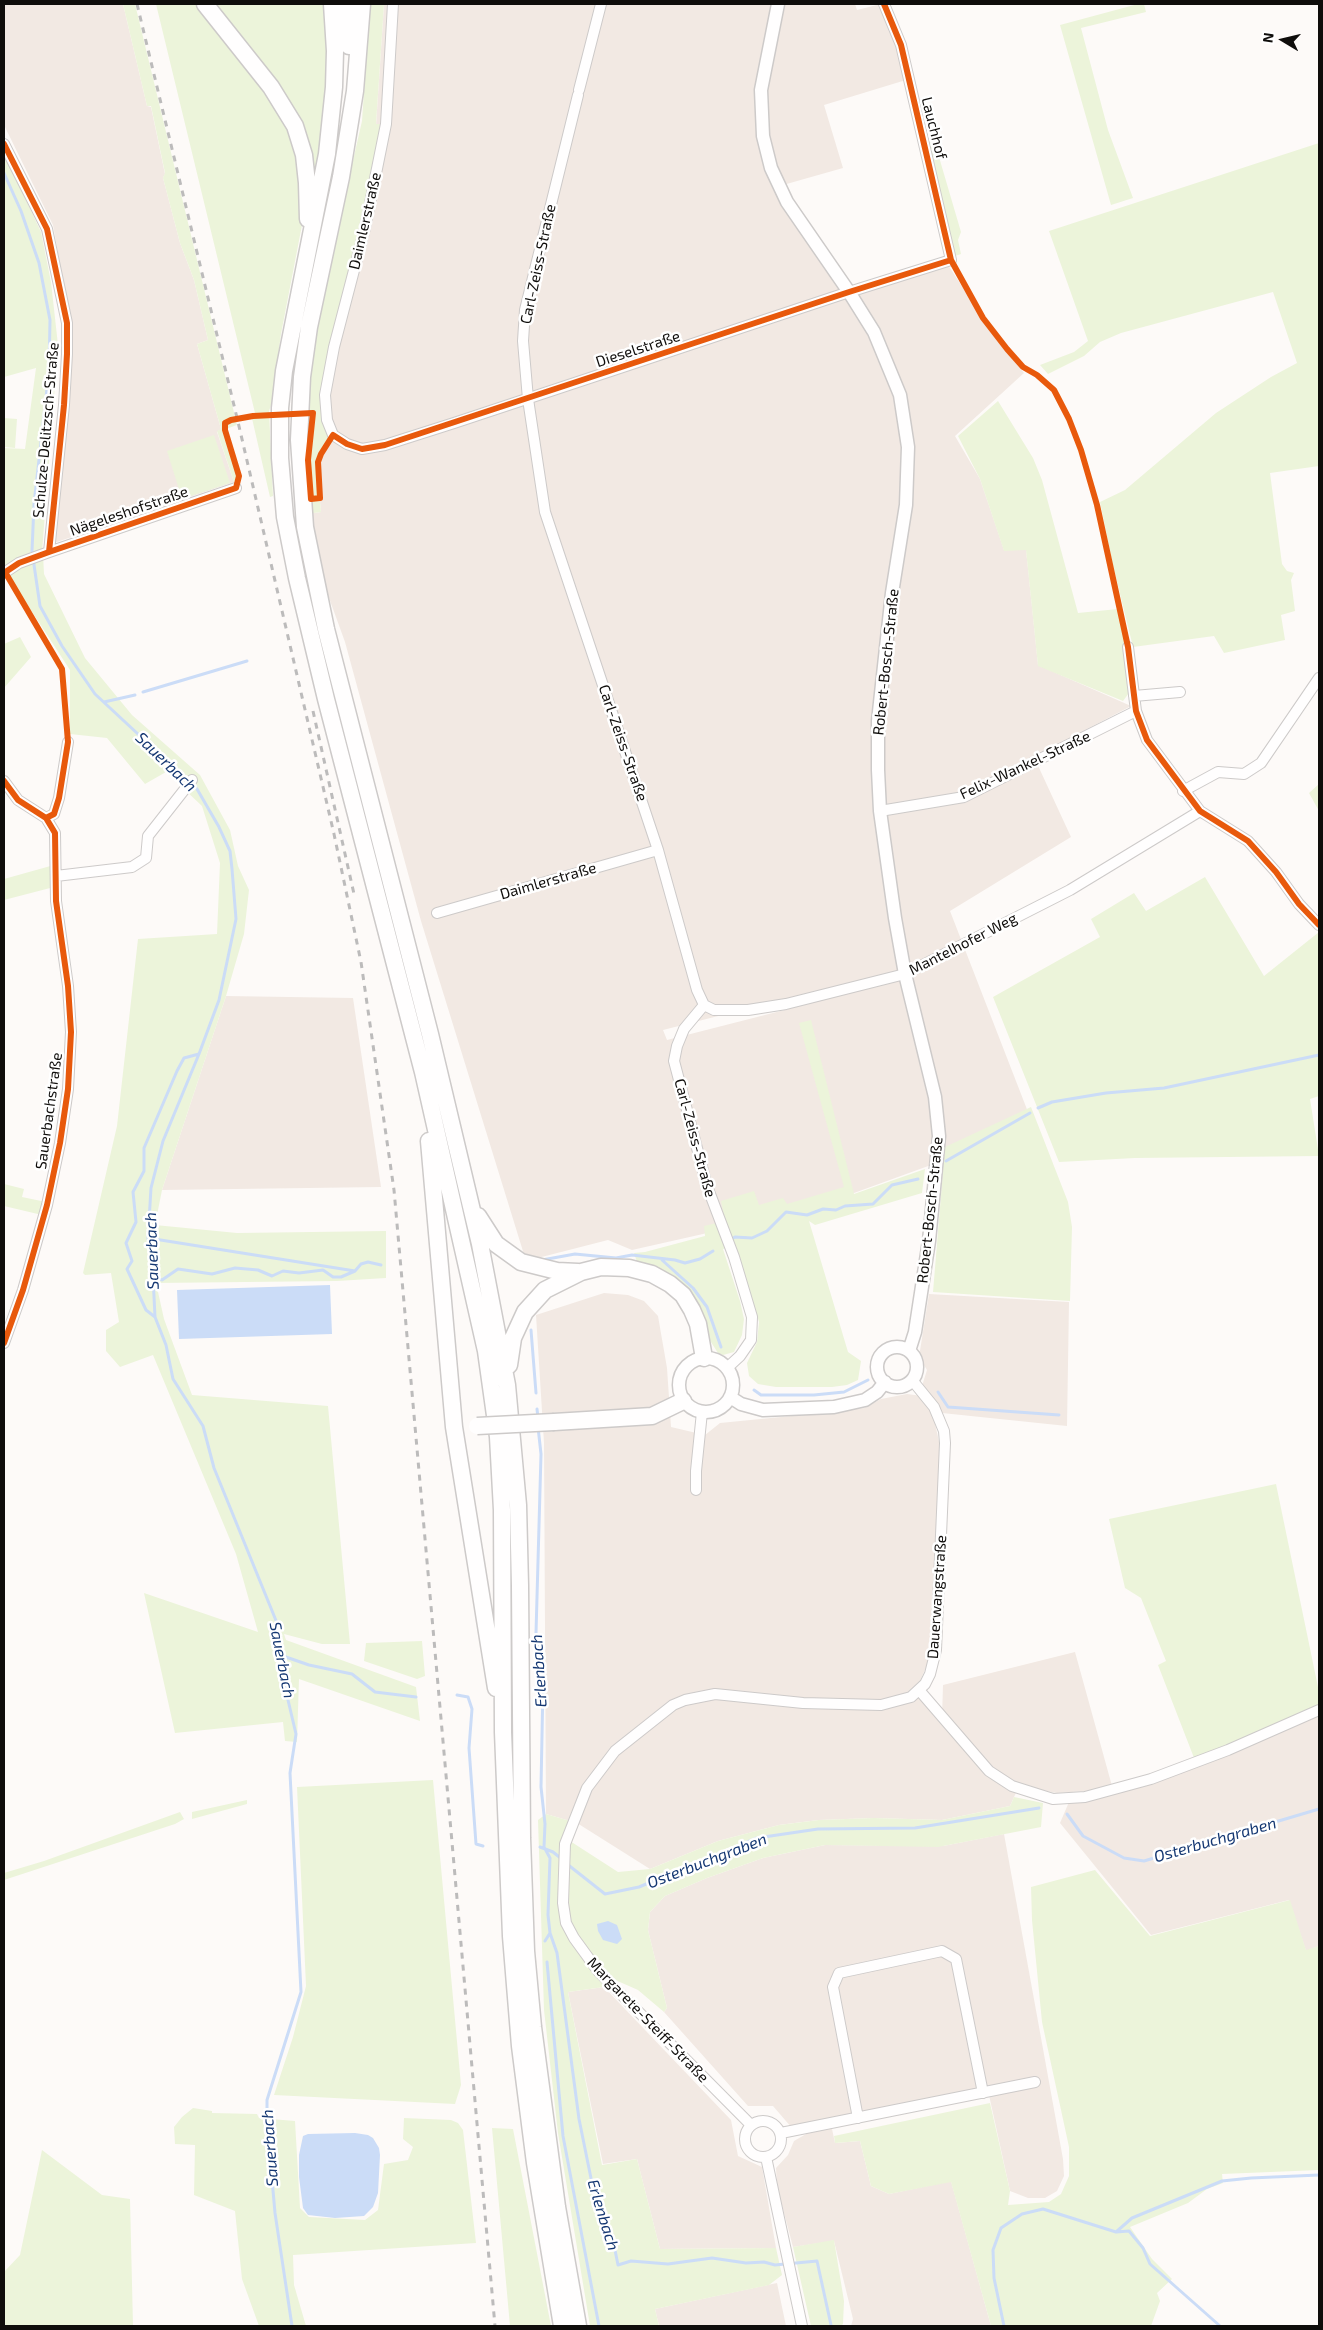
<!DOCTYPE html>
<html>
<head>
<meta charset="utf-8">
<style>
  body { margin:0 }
  #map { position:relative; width:1323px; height:2330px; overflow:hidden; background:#fdfaf8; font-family:"Exo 2",sans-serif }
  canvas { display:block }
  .frame { position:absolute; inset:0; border:5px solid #0f0d0b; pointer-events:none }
  .north { position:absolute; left:1258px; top:15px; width:50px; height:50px; -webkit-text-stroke:4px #fff; paint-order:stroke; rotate:279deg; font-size:14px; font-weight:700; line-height:20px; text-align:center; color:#0f0d0b }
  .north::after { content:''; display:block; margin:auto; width:18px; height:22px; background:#0f0d0b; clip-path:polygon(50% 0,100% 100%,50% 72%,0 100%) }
</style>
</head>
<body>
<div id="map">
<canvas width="1323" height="2330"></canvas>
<div class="frame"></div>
<div class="north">N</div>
</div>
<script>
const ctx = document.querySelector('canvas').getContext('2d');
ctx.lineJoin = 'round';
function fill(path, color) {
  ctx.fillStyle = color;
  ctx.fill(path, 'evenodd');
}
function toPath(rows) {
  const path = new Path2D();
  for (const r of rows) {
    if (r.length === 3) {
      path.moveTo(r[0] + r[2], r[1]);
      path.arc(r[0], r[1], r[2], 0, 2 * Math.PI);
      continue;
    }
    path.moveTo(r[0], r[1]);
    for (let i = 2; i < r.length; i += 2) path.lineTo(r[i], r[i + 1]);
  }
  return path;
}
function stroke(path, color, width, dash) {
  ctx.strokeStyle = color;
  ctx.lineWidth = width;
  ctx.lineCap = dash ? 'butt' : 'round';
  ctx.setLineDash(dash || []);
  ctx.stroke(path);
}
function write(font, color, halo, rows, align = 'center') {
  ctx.font = font + ' "Exo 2",sans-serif';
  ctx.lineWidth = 5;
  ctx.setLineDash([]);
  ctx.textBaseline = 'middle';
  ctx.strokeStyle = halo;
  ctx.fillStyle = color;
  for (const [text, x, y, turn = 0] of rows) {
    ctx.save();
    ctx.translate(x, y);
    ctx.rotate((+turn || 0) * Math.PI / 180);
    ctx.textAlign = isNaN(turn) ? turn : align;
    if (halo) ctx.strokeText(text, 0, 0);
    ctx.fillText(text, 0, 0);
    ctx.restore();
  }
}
const built = toPath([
  [4,4,123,4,147,106,151,107,165,174,163,178,180,243,194,280,208,340,197,344,221,429,217,432,234,482,54,543,73,337,53,225,4,125],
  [384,4,855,4,857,10,881,4,896,41,906,80,824,105,843,168,783,185,850,289,948,265,999,343,1024,373,955,436,980,479,1004,550,1026,549,1038,665,1131,706,1034,757,1071,837,950,911,1028,1112,947,1149,931,1165,854,1193,703,1234,632,1250,608,1240,526,1261,421,921,345,642,320,573,307,514,321,512,317,469,321,454,333,435,325,395,385,124,376,125],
  [805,994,808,1004,667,1040,663,1030],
  [226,996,353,998,381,1187,162,1190],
  [604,1293,628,1295,644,1301,658,1316,667,1368,671,1427,705,1435,720,1423,842,1411,864,1408,881,1399,907,1394,922,1396,932,1410,940,1446,930,1658,917,1688,942,1718,943,1685,1075,1652,1112,1786,1086,1791,1057,1793,1019,1786,1010,1806,942,1820,874,1818,819,1820,779,1825,718,1841,650,1869,577,1823,546,1814,544,1443,536,1315],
  [929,1294,1069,1302,1067,1426,942,1413,936,1401,922,1386,927,1370,919,1357],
  [1319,1714,1319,1946,1306,1951,1289,1900,1151,1935,1060,1823,1069,1802,1086,1800],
  [1004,1834,1063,2159,1064,2176,1057,2191,1045,2198,1028,2198,1010,2191,989,2095,792,2128,773,2106,748,2106,664,2012,667,2008,648,1930,650,1912,665,1896,707,1878,763,1858,825,1845,943,1846],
  [604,1987,731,2120,738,2156,762,2167,776,2248,660,2249,637,2159,603,2164,568,1992],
  [832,2129,835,2143,860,2141,871,2186,889,2194,951,2181,991,2326,851,2326,853,2319,834,2241,793,2247,777,2186,776,2168,788,2155,794,2141,813,2130],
  [777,2283,786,2326,659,2326,655,2309]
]);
const green = toPath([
  [123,4,135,4,237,425,223,430,237,477,234,482,217,431,221,429,197,344,208,340,194,280,180,243,163,178,165,173,151,106,147,106],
  [156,4,196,4,262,87,209,4,355,4,330,89,317,168,298,161,303,194,302,225,281,334,272,402,269,411,273,496,270,497,251,414,255,413],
  [370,4,384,4,376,124,386,124,325,395,333,435,321,454,317,469,321,512,307,514,303,462,313,336,362,121],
  [1138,4,1144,4,1146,12,1081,28,1108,130,1133,198,1111,205,1060,25],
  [934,140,961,232,958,240,961,254,955,256,927,141],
  [1319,143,1319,466,1270,473,1282,564,1287,571,1294,573,1291,580,1295,611,1281,615,1285,640,1224,653,1214,636,1133,647,1112,561,1100,502,1125,490,1216,413,1271,377,1297,363,1273,292,1121,333,1100,342,1084,356,1048,374,1040,365,1074,352,1088,341,1049,231],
  [4,153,41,232,51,282,58,345,42,552,4,570,4,448,25,449,36,368,4,377],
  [998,401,1033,458,1042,480,1078,613,1118,609,1125,643,1129,693,1123,701,1038,666,1026,550,1004,551,980,479,958,436],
  [4,418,17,419,15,448,4,447],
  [214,435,230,483,182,499,167,451],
  [43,554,44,574,85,658,132,715,200,775,230,830,238,866,249,890,244,934,226,996,162,1190,155,1225,237,1233,386,1231,386,1278,337,1281,156,1283,164,1319,192,1395,328,1406,350,1644,322,1644,284,1634,286,1640,416,1687,420,1721,299,1679,297,1742,285,1741,283,1722,175,1733,144,1593,258,1632,236,1554,153,1355,120,1367,106,1351,106,1330,119,1322,111,1273,85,1275,83,1273,117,1126,138,939,217,934,220,863,202,806,166,772,145,784,107,738,70,734,70,670,8,575],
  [20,637,31,657,4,688,4,644],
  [1319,784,1319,811,1309,793],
  [54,865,54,887,4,900,4,879],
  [1205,877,1264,976,1319,932,1319,1096,1310,1099,1319,1156,1135,1158,1059,1162,993,997,1100,937,1091,919,1134,893,1146,911],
  [811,1020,854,1194,925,1169,922,1193,815,1225,809,1221,848,1352,861,1361,858,1380,847,1385,832,1387,776,1387,758,1384,749,1376,747,1363,757,1342,759,1322,736,1246,723,1249,740,1301,744,1319,742,1335,734,1352,723,1355,718,1353,709,1339,700,1310,637,1262,634,1253,645,1252,705,1236,704,1226,725,1221,721,1201,754,1191,759,1205,783,1198,787,1204,844,1187,799,1023],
  [1031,1107,1068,1202,1072,1227,1070,1301,933,1292,945,1147],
  [4,1184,24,1189,22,1197,46,1202,42,1215,4,1206],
  [1276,1484,1319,1692,1319,1710,1196,1763,1158,1665,1166,1661,1141,1598,1125,1588,1109,1519],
  [422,1641,425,1676,417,1679,364,1661,366,1643],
  [433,1780,461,2085,455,2104,274,2095,293,2037,306,1986,297,1787],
  [1014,1797,1043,1803,1041,1827,938,1847,825,1845,763,1858,707,1878,665,1896,650,1912,648,1930,667,2008,664,2012,638,1990,613,1979,604,1987,568,1992,602,2165,637,2159,660,2249,776,2248,782,2275,769,2285,655,2309,659,2326,590,2326,558,2133,544,2010,538,1820,546,1814,577,1823,570,1841,618,1872,650,1869,718,1841,779,1825,819,1820,874,1818,942,1820,1010,1806],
  [247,1800,247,1804,192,1819,192,1812],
  [180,1812,184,1819,175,1824,4,1880,4,1873,44,1861],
  [1095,1870,1150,1936,1290,1900,1306,1950,1319,1946,1319,2170,1222,2174,1223,2183,1207,2189,1188,2203,1130,2227,1152,2259,1172,2279,1157,2293,1160,2301,1151,2326,991,2326,951,2182,889,2194,871,2186,860,2141,835,2143,834,2136,990,2103,1010,2191,1008,2205,1049,2202,1061,2194,1069,2176,1069,2147,1042,2022,1032,1920,1031,1887],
  [193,2108,212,2111,212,2113,257,2114,259,2118,295,2121,300,2208,309,2217,365,2220,378,2210,384,2164,408,2160,413,2147,403,2139,404,2118,451,2120,458,2123,463,2130,476,2243,293,2255,294,2285,306,2326,259,2326,242,2279,235,2211,194,2195,195,2145,175,2144,174,2127,182,2117],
  [492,2128,513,2129,551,2326,510,2326],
  [42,2150,102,2195,130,2199,133,2326,4,2326,4,2272,20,2255],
  [834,2240,844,2301,843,2324,841,2326,811,2326,793,2247]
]);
const water = toPath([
  [330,1285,332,1334,179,1339,177,1290],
  [608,1921,617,1925,622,1939,617,1944,603,1940,598,1931,597,1924],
  [355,2133,368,2135,373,2138,379,2148,380,2155,378,2193,373,2207,364,2216,335,2218,308,2215,303,2208,299,2177,299,2155,303,2136,308,2134]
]);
const stream = toPath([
  [4,173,21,211,39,263,50,320,49,371,34,504,32,551,40,606,62,646,95,694,197,789,219,827,230,851,232,869,236,919,219,1000,199,1054,163,1141,151,1188,148,1238,153,1276,155,1317,166,1345,173,1379,203,1426,214,1468,277,1623,288,1700,296,1734,290,1773,301,1992,267,2100,267,2123,275,2213,292,2326],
  [143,692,247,661],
  [104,702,135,695],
  [1038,1108,1052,1102,1106,1093,1164,1088,1319,1055],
  [946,1161,1030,1113],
  [148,1238,355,1271],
  [730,1240,735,1237,752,1238,767,1231,786,1212,807,1215,823,1209,836,1210,845,1206,873,1204,892,1185,918,1179],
  [542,1260,575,1254,616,1258,632,1255,675,1260,685,1263,700,1259,713,1251],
  [662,1260,693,1288,707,1307,721,1347],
  [153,1276,162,1280,178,1269,212,1274,235,1268,258,1270,272,1276,283,1271,299,1273,323,1270,333,1277,341,1277,355,1271,361,1264,368,1262,381,1265],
  [155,1317,146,1310,127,1269,132,1261,126,1243,136,1222,133,1192,144,1171,144,1148,177,1071,184,1058,199,1054],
  [531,1330,536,1393],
  [754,1390,761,1395,814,1395,844,1392,868,1380],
  [938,1392,948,1407,1059,1415],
  [537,1409,538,1418],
  [538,1427,541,1454,536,1633,543,1684,541,1787,545,1824,544,1847,550,1858,548,1915,550,1933,557,1953,579,2119,596,2203,614,2245,618,2265,631,2261,668,2264,712,2258,746,2263,764,2262,775,2265,817,2261,831,2325],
  [283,1656,309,1665,352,1674,375,1692,416,1697],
  [457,1695,468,1697,472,1709,469,1748,476,1844,483,1846],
  [1067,1814,1083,1836,1124,1858,1144,1861,1319,1809],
  [540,1847,553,1852,563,1860],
  [567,1864,605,1894,639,1887,757,1838,818,1829,915,1828,1039,1808],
  [545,1941,550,1933],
  [547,1962,563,2136,599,2326],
  [1116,2232,1129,2231,1143,2248,1150,2264,1220,2326],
  [1004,2326,994,2278,993,2250,1001,2228,1022,2214,1043,2209,1116,2232,1132,2218,1222,2181,1251,2178,1319,2175]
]);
const minor = toPath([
  [393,4,386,124,365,228,334,347,325,395,327,420,333,435,347,444,362,449,385,445,454,423,849,292,951,260,901,45,884,4],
  [579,90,601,4],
  [578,95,525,310,523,341,528,399,545,512,658,850,697,990,704,1005],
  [4,144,47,229,67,323,67,354,64,405,49,552],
  [4,573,19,563,49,552,236,488],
  [1128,647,1136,711,1147,740,1200,811,1248,841,1276,872,1299,904,1319,925],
  [1134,696,1180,692],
  [4,781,18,800,46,818,55,833,56,901,68,986,71,1032,68,1089,60,1143,47,1205,23,1290,4,1343],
  [1183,791,1218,772,1244,774,1261,763,1319,678],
  [880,811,964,797,1136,711],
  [46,818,54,814,59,798,68,742],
  [56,876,132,867,146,858,148,836,192,780],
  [437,913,658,850],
  [704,1005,714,1010,748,1010,786,1004,905,974,1070,890,1200,811],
  [704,1005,684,1029,677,1046,674,1061,707,1186,734,1257,752,1317,751,1340,740,1356,727,1368],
  [696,1490,696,1471,702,1412],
  [919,1690,989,1771,1012,1786,1053,1799,1085,1797,1151,1779,1228,1750,1319,1710],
  [858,2118,833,1987,839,1973,942,1951,956,1959,983,2093],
  [763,2139,18],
  [751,2125,598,1971,574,1938,566,1923,563,1903,565,1844,587,1788,615,1751,673,1705,685,1700,715,1694,803,1703,881,1705,911,1697,925,1684,930,1674,936,1650,945,1443,944,1431,934,1407,912,1380],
  [781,2133,1035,2082],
  [766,2157,802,2326]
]);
const tertiary = toPath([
  [778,4,761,90,763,136,771,168,787,202,849,292,874,332,900,395,908,447,906,505,892,593,878,721,878,770,880,811,895,918,905,974,935,1097,939,1136,929,1241,915,1332,909,1351],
  [897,1367,20],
  [706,1385,27],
  [730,1397,741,1404,763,1410,834,1407,865,1400,877,1392,885,1382]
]);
const trunk = toPath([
  [205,4,271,87,295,126,304,155,307,183,308,219],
  [332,4,335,51,334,87,327,154,284,371,280,408,280,458,285,517,297,578,326,699,423,1072,486,1351,498,1437,502,1510,503,1732,511,1936,520,2046,535,2163,562,2326],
  [346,4,349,46],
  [362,4,355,91,341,177,309,327,302,377,299,440,305,527,326,629,430,1034,480,1244,507,1385,518,1505,520,1586,522,1838,526,1951,533,2027,557,2207,578,2326],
  [429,1141,454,1427,496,1688],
  [478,1216,496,1244,521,1262,557,1271,578,1272],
  [509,1365,513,1338,525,1312,545,1290,581,1272,601,1267,629,1268,652,1274,670,1284,683,1295,692,1310,698,1324,704,1358],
  [554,1422,652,1416,683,1401]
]);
const rail = toPath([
  [137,4,238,422,334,834,361,962,394,1190,495,2326],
  [313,711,354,894]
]);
const trunkBridge = toPath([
  [477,1426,554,1422]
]);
const cycleway = toPath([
  [884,4,901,45,951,260,983,318,1007,349,1023,367,1037,375,1054,390,1069,419,1081,450,1097,505,1128,647,1136,711,1147,740,1200,811,1248,841,1276,872,1299,904,1319,925],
  [4,144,47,229,67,323,67,354,64,405,49,552],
  [5,572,62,669,68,742,59,798,54,814,46,818],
  [4,573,19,563,49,552,236,488,239,476,225,430,225,423,231,420,253,416,313,413,308,460,311,499,320,498,318,462,321,454,333,435,347,444,362,449,385,445,849,292,951,260],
  [4,781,18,800,46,818,55,833,56,901,68,986,71,1032,68,1089,60,1143,47,1205,23,1290,4,1343]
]);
const streetNames = [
  ["Lauchhof",934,128,76],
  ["Daimlerstraße",365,221,-77],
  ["Carl-Zeiss-Straße",538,264,-78],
  ["Dieselstraße",638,349,-18],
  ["Schulze-Delitzsch-Straße",46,430,-85],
  ["Nägeleshofstraße",129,511,-19],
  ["Robert-Bosch-Straße",886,662,-84],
  ["Carl-Zeiss-Straße",623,743,71],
  ["Felix-Wankel-Straße",1025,765,-25],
  ["Daimlerstraße",548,881,-16],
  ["Mantelhofer Weg",963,944,-27],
  ["Sauerbachstraße",49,1111,-82],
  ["Carl-Zeiss-Straße",695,1138,75],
  ["Robert-Bosch-Straße",930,1210,-84],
  ["Dauerwangstraße",937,1597,-86],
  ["Margarete-Steiff-Straße",648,2020,46]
];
const waterNames = [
  ["Sauerbach",166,762,44],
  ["Sauerbach",152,1251,-92],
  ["Sauerbach",282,1660,79],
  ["Erlenbach",539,1671,-94],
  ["Osterbuchgraben",1215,1840,-16],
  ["Osterbuchgraben",707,1861,-21],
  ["Sauerbach",270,2148,-94],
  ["Erlenbach",603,2215,73]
];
fill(built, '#f2e9e3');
fill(green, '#ecf4da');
fill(water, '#cbdcf7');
stroke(stream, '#cbdcf7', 3);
stroke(minor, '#cdcac9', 12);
stroke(tertiary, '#cdcac9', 15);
stroke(trunk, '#cdcac9', 19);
stroke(minor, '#fffefe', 10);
stroke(tertiary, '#fffefe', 12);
stroke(trunk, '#fffefe', 16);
stroke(rail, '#bcbbbb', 3, [6, 6]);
stroke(trunkBridge, '#cdcac9', 19, []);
stroke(trunkBridge, '#fffefe', 16);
stroke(cycleway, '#e8590c', 6);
write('15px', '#0f0d0b', '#fff', streetNames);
write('italic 16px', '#143772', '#fff', waterNames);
</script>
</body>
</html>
